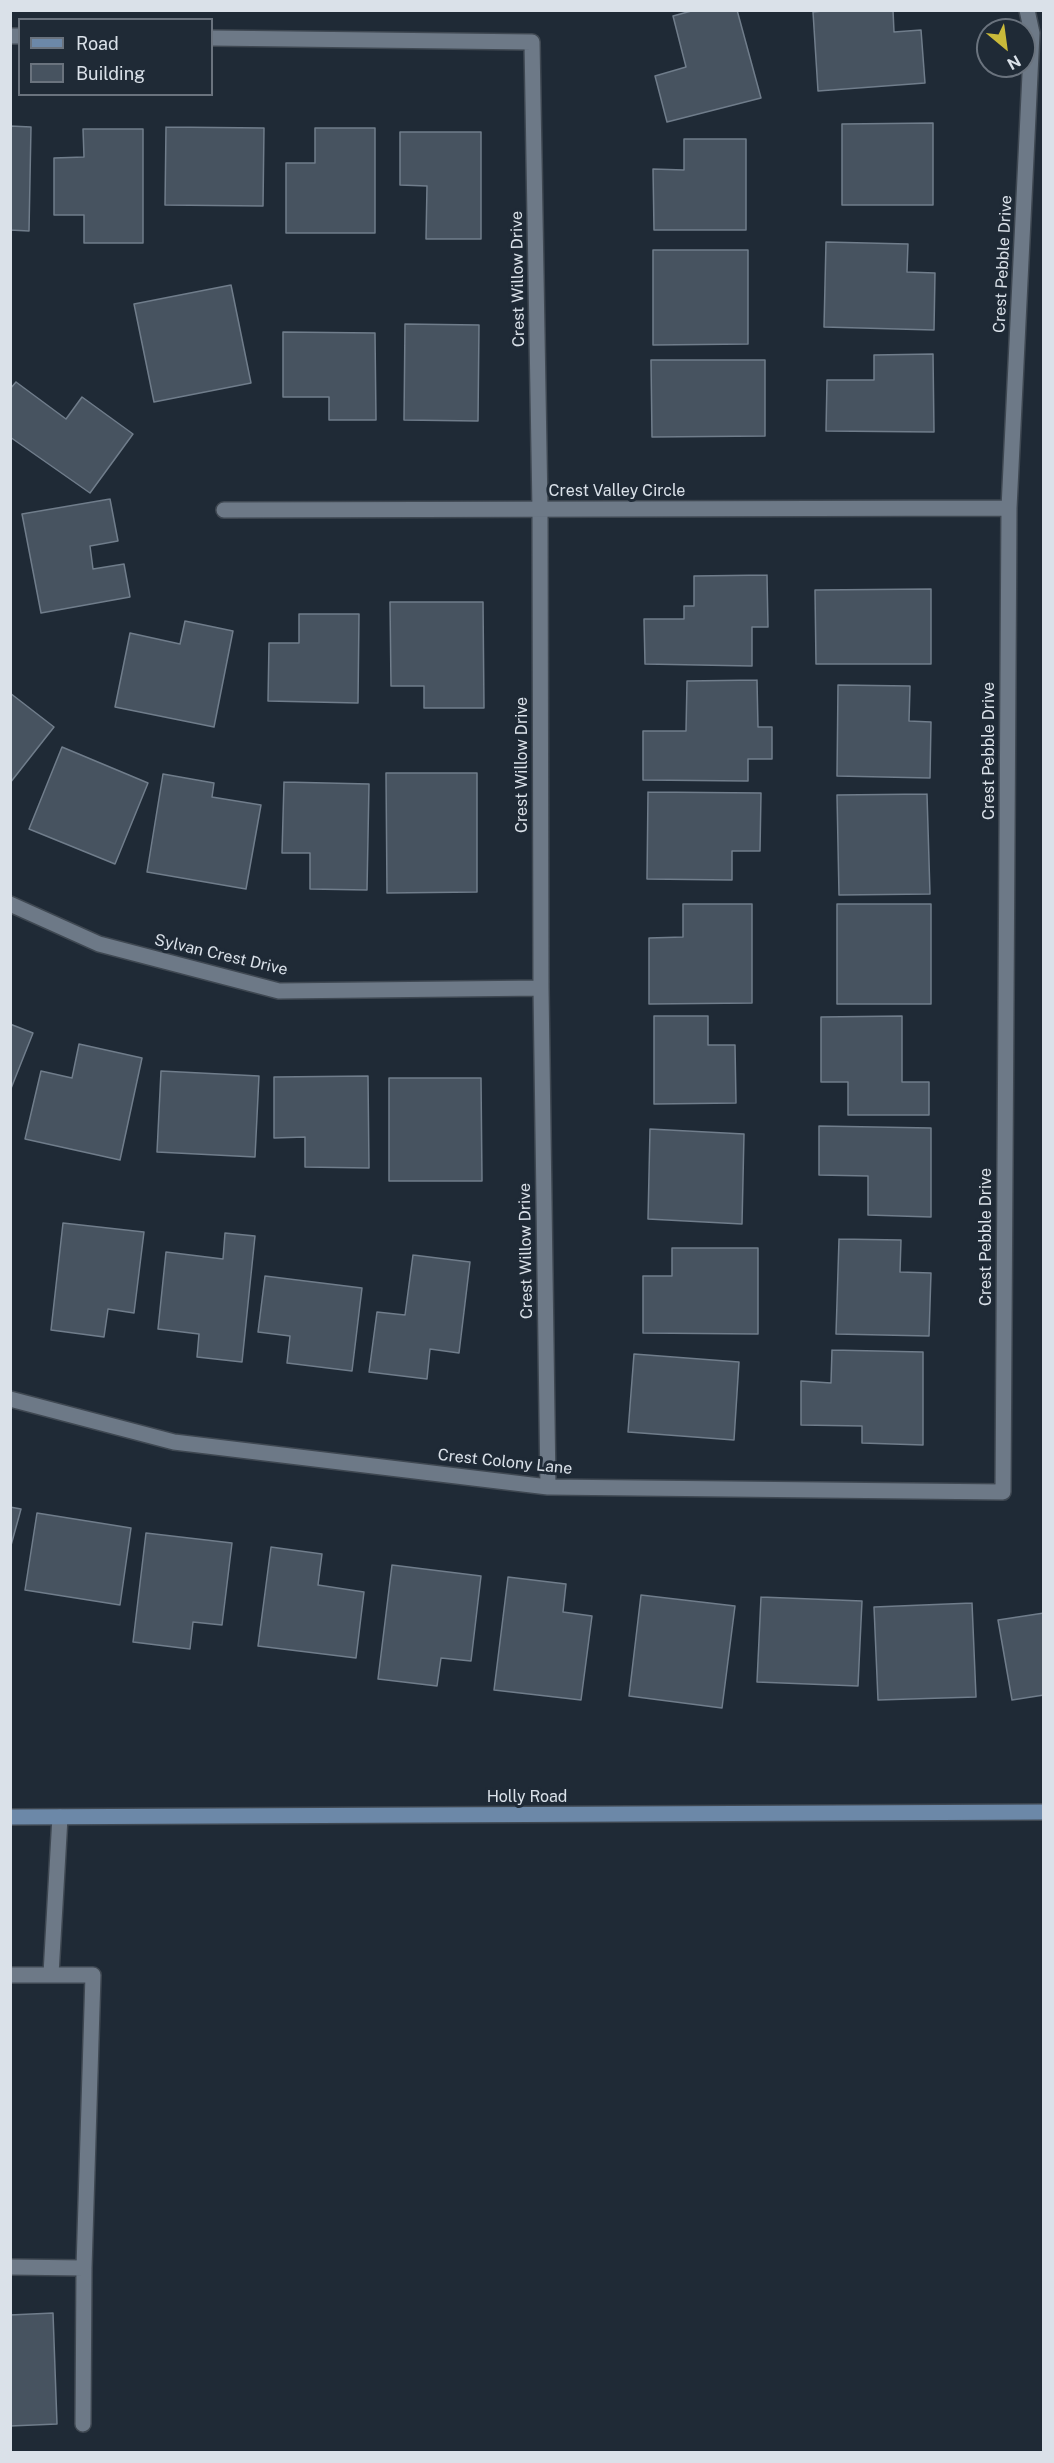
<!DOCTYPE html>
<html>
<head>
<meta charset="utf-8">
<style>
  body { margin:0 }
  #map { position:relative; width:1054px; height:2463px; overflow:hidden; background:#1f2a36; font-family:"Public Sans",sans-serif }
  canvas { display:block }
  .frame { position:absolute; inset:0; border:12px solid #dae1e9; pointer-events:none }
  .legend { position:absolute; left:18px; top:18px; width:195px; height:78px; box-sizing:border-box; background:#1f2a36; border:2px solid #6a737e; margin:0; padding:8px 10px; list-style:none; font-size:18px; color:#dae1e9 }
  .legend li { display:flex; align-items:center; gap:12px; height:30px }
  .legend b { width:30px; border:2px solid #6a737e }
  .north { position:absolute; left:976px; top:18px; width:60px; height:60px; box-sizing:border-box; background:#1f2a36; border:2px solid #6a737e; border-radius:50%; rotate:151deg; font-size:16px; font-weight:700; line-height:24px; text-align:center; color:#dae1e9 }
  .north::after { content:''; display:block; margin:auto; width:21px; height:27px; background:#caba3a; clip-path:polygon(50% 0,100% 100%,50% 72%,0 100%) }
</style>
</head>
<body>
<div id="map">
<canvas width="1054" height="2463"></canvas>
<div class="frame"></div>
<ul class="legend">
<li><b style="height:8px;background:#6c88a8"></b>Road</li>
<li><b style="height:16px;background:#475360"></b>Building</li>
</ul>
<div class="north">N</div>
</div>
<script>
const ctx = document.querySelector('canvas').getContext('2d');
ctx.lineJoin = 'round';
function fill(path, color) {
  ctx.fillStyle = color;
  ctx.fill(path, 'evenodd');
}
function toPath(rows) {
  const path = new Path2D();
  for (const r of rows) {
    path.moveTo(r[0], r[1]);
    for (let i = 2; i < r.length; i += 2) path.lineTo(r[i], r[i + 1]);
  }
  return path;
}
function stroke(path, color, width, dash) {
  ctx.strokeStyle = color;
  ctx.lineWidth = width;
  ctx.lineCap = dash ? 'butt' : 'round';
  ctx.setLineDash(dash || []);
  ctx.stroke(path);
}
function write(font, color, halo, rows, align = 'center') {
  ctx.font = font + ' "Public Sans",sans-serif';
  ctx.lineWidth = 6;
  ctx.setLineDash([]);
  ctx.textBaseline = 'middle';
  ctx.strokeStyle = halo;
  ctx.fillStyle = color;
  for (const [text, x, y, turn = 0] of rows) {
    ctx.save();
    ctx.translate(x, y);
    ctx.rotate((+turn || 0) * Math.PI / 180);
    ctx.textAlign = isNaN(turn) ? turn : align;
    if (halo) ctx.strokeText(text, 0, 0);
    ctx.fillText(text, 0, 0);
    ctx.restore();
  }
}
const building = toPath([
  [695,10,737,10,761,98,667,122,655,76,686,67,673,16,695,10],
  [833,10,893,10,894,32,921,30,925,83,818,91,813,12,833,10],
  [933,123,933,205,842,205,842,124,933,123],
  [10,126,31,127,29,231,10,230,10,126],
  [166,127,264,128,263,206,165,205,166,127],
  [315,128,375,128,375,233,286,233,286,163,315,163,315,128],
  [83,129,143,129,143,243,84,243,84,215,54,215,54,158,84,157,83,129],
  [400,132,481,132,481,239,426,239,427,186,400,185,400,132],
  [684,139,746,139,746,230,654,230,653,169,684,170,684,139],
  [826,242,908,244,907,272,935,273,934,330,824,327,826,242],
  [653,250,748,250,748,344,653,345,653,250],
  [231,285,251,383,154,402,134,304,231,285],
  [405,324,479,325,478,421,404,420,405,324],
  [283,332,375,333,376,420,329,420,329,397,283,397,283,332],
  [933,354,934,432,826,431,827,380,874,380,874,355,933,354],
  [651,360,765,360,765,436,652,437,651,360],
  [16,382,66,419,82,397,133,434,90,493,10,437,10,389,16,382],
  [110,499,118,541,90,546,93,569,124,564,130,597,41,613,22,514,110,499],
  [767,575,768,627,752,627,752,666,645,664,644,619,684,619,684,606,694,606,694,576,767,575],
  [931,589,931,664,816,664,815,590,931,589],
  [390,602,483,602,484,708,424,708,424,686,391,686,390,602],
  [299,614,359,614,358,703,268,701,269,643,299,643,299,614],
  [185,621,233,631,214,727,115,707,130,633,180,644,185,621],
  [757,680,758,727,772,727,772,759,748,759,748,781,643,780,643,731,686,731,687,681,757,680],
  [838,685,910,686,909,721,931,722,930,778,837,776,838,685],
  [10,693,54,727,10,783,10,693],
  [62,747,148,783,115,864,29,829,62,747],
  [386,773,477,773,477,892,387,893,386,773],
  [163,774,214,783,212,797,261,805,246,889,147,872,163,774],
  [284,782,369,784,367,890,310,889,310,853,282,853,284,782],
  [648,792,761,793,760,851,732,851,732,880,647,879,648,792],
  [927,794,930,894,839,895,837,795,927,794],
  [683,904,752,904,752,1003,649,1004,649,938,683,937,683,904],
  [837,904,931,904,931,1004,837,1004,837,904],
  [654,1016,708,1016,708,1045,735,1045,736,1103,654,1104,654,1016],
  [902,1016,902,1082,929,1082,929,1115,848,1115,848,1082,821,1082,821,1017,902,1016],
  [10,1024,33,1033,10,1091,10,1024],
  [79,1044,142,1058,120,1160,25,1139,41,1071,72,1078,79,1044],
  [161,1071,259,1076,255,1157,157,1152,161,1071],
  [368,1076,369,1168,305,1167,305,1137,274,1138,274,1077,368,1076],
  [389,1078,481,1078,482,1181,389,1181,389,1078],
  [819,1126,931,1128,931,1217,868,1215,868,1176,819,1175,819,1126],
  [650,1129,744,1134,742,1224,648,1219,650,1129],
  [63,1223,144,1232,134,1313,108,1309,104,1337,51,1330,63,1223],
  [225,1233,255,1236,242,1362,197,1357,199,1334,158,1329,166,1252,223,1259,225,1233],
  [839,1239,901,1240,900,1272,931,1273,929,1336,836,1334,839,1239],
  [672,1248,758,1248,758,1334,643,1333,643,1276,672,1276,672,1248],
  [413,1255,470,1262,459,1353,430,1349,427,1379,369,1372,377,1312,405,1315,413,1255],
  [265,1276,362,1288,352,1371,287,1363,290,1336,258,1332,265,1276],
  [832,1350,923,1352,923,1445,862,1443,862,1426,801,1425,801,1381,831,1383,832,1350],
  [634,1354,739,1362,734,1440,628,1432,634,1354],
  [10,1507,21,1509,10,1549,10,1507],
  [37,1513,131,1528,120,1605,25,1590,37,1513],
  [146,1533,232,1543,222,1625,193,1622,190,1649,133,1642,146,1533],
  [271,1547,322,1554,318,1585,364,1592,356,1658,258,1646,271,1547],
  [392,1565,481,1576,471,1661,441,1658,437,1686,378,1679,392,1565],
  [508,1577,566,1584,563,1612,592,1616,581,1700,494,1690,508,1577],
  [641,1595,735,1606,722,1708,629,1696,641,1595],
  [761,1597,862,1601,858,1686,757,1682,761,1597],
  [972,1603,976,1697,878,1700,874,1607,972,1603],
  [1044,1613,1044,1695,1012,1700,998,1620,1044,1613],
  [53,2313,57,2424,10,2426,10,2315,53,2313]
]);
const lane = toPath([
  [51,1974,60,1817],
  [10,1975,93,1975,84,2268,10,2267],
  [83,2424,84,2268]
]);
const street = toPath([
  [10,36,20,36],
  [212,38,532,42,540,509,541,988,548,1487],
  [224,510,1009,508],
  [10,904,99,944,279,991,541,988],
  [10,1399,174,1442,548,1487,1003,1492,1009,508,1032,33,1027,10]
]);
const secondary = toPath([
  [10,1817,1044,1812]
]);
const streetNames = [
  ["Crest Pebble Drive",1003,264,-87],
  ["Crest Willow Drive",518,279,-91],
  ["Crest Valley Circle",617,491],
  ["Crest Pebble Drive",989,751,-90],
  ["Crest Willow Drive",522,765,-90],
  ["Sylvan Crest Drive",221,955,13],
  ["Crest Pebble Drive",986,1237,-90],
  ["Crest Willow Drive",526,1251,-91],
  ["Crest Colony Lane",505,1462,6],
  ["Holly Road",527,1797]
];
fill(building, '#475360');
stroke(building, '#707d8b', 1.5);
stroke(lane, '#3f4852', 18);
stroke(street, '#3f4852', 18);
stroke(secondary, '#3f4852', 18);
stroke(lane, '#6d7987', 15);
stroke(street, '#6d7987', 15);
stroke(secondary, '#6c88a8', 15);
write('16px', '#dae1e9', '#1f2a36', streetNames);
</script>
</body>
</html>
